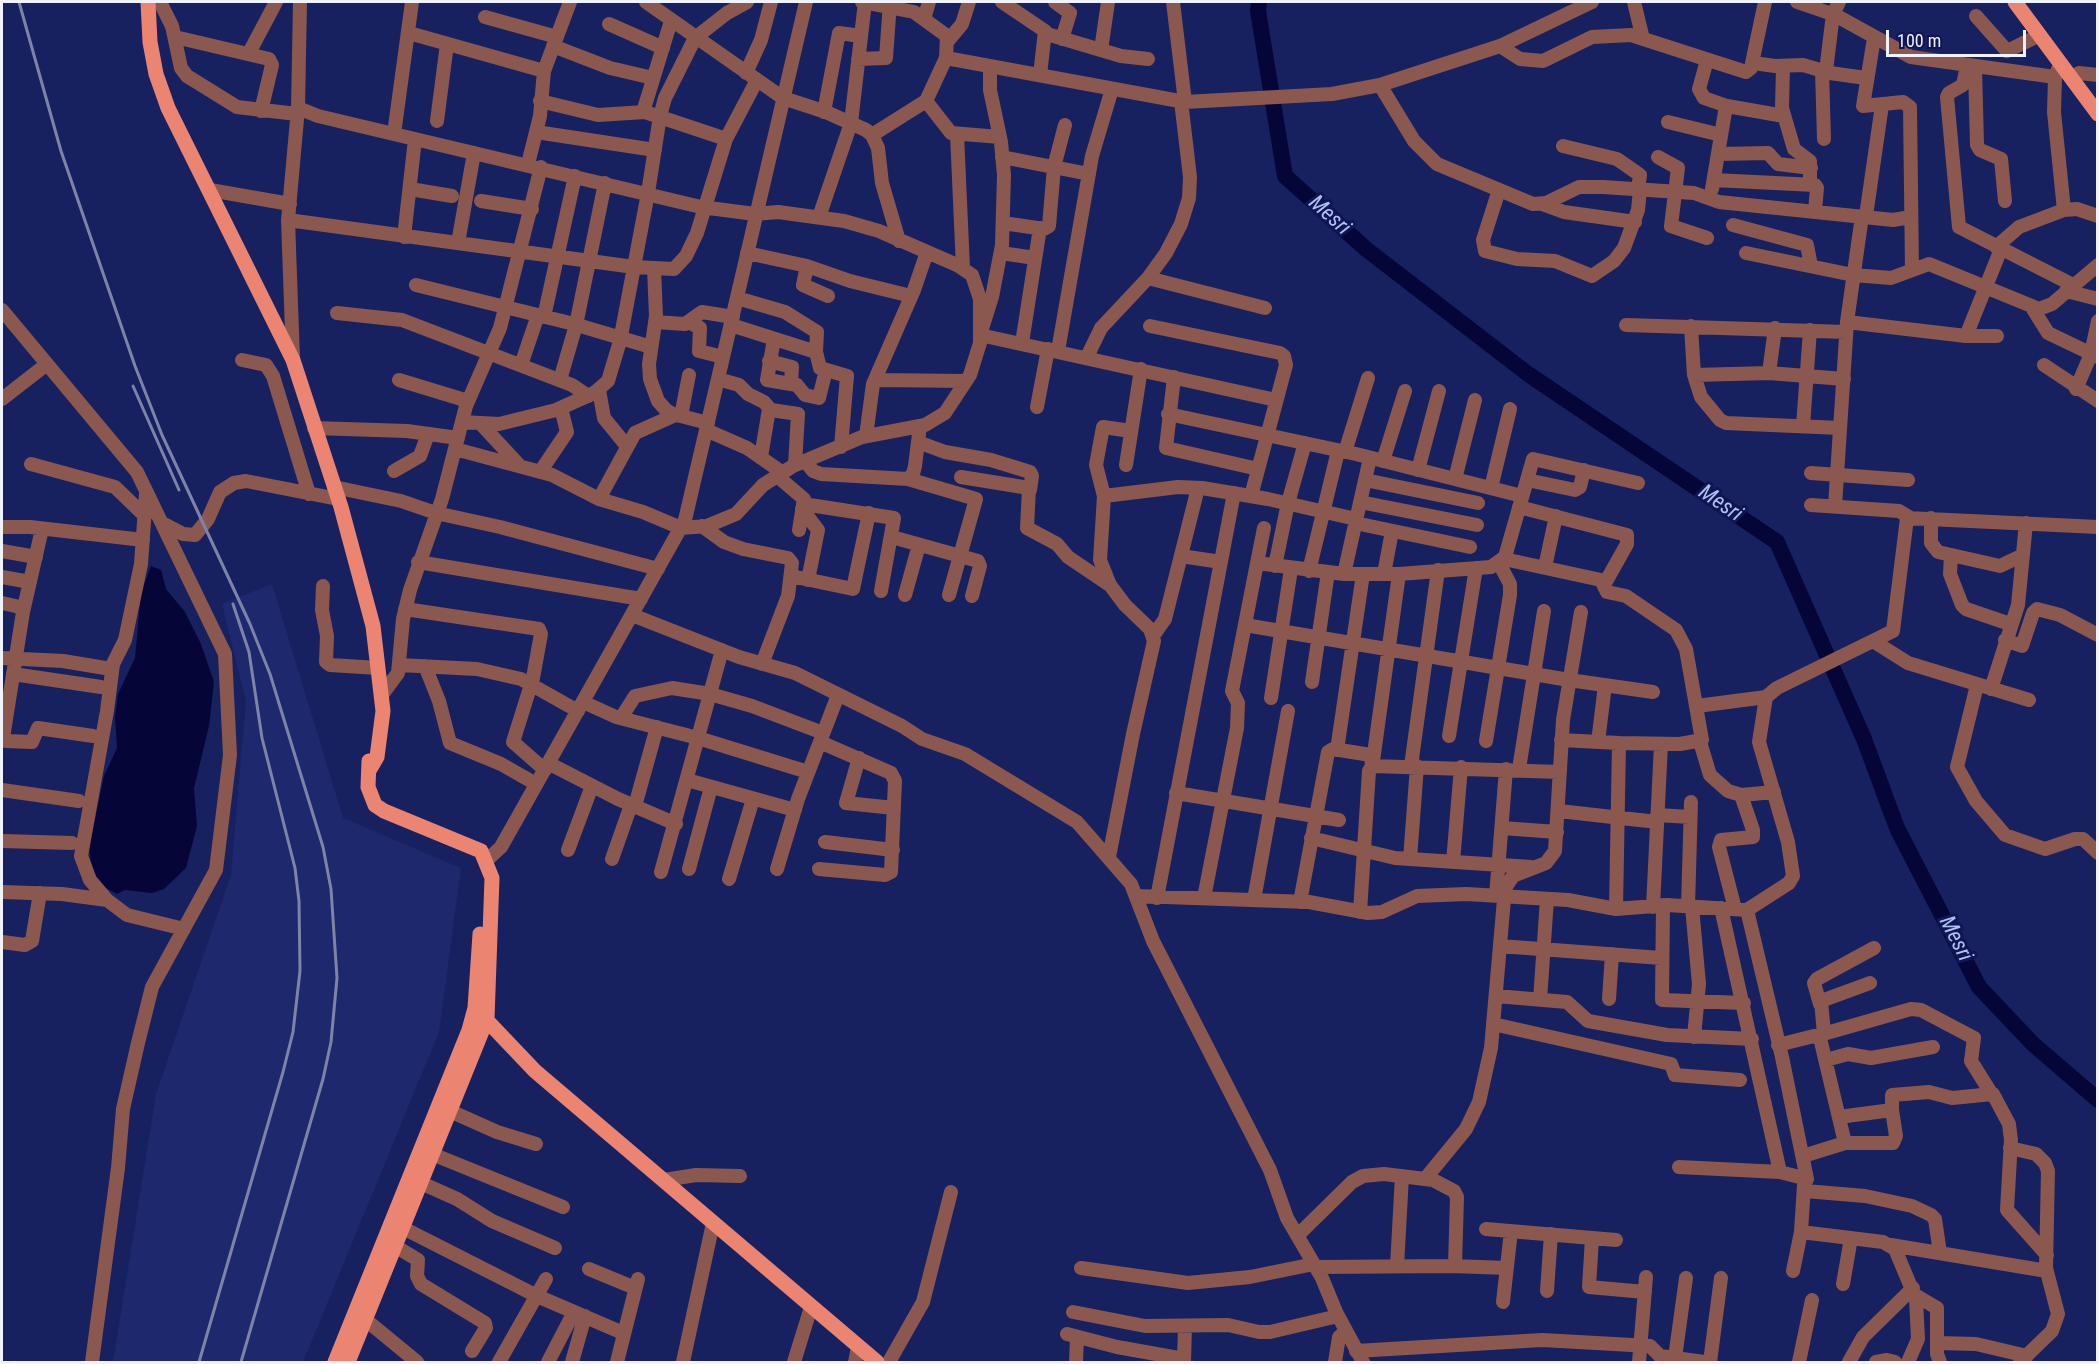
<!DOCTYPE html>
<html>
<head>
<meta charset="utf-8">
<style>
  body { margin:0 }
  #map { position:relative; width:2099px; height:1364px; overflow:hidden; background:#18215f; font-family:"Roboto Condensed",sans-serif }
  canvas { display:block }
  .frame { position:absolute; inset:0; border:3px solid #f0f3fb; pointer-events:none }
  .scale { position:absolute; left:1886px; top:30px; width:140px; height:27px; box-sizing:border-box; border:3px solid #f0f3fb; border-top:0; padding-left:8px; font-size:18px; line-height:21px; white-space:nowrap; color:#f0f3fb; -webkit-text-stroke:4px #101553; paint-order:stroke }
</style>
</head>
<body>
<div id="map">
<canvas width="2099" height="1364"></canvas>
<div class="frame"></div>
<div class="scale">100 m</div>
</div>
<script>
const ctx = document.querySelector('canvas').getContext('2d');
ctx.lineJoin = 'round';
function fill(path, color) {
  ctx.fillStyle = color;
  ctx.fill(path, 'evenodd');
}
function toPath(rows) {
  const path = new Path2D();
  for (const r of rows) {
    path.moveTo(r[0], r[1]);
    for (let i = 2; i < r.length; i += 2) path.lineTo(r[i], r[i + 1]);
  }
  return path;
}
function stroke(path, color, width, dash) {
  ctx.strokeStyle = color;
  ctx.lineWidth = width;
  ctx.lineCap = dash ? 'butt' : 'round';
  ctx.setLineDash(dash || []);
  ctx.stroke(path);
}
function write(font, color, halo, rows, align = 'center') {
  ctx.font = font + ' "Roboto Condensed",sans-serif';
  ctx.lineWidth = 6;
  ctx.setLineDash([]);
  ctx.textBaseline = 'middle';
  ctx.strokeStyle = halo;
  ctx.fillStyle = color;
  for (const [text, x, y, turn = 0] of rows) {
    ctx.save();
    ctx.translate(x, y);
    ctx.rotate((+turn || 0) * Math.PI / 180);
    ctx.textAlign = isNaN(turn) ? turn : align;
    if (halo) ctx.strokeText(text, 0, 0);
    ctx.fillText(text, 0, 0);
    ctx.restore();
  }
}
const built = toPath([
  [272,584,343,818,461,868,439,1032,303,1362,113,1362,156,1094,231,875,246,701,222,604]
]);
const water = toPath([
  [151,566,161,570,166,589,185,612,201,644,214,682,209,726,194,788,197,826,186,868,164,889,152,893,125,890,117,894,100,885,92,868,89,849,104,776,117,748,115,717,118,694,135,658,141,593]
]);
const river = toPath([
  [1259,2,1258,11,1285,176,1366,249,1528,374,1777,542,1864,739,1897,828,1979,987,2033,1044,2098,1100]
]);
const minor = toPath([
  [160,2,172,26,181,68,187,76,237,107,297,114],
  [646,2,783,98,826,112,866,130,872,135,878,148,882,183,899,241],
  [862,2,914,12,947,36,946,58,1185,102,1332,94,1380,85,1500,46,1592,2],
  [1002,2,1045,31,1040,75],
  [1055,2,1070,13,1062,39],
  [1173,2,1185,102],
  [1634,2,1643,39],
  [1797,2,1835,15,1911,57,2055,77],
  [1976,16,2007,51,2040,35],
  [485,17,557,37],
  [924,19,929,2],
  [609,24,663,48],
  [409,33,544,71],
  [1047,34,1121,56,1148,59],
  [175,37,269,59,272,65,261,111],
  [1874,38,1863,106,1903,102,1910,107,1912,270],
  [947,42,962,24,969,2],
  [553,46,610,68,653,78],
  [1500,46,1520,59,1543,61,1592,37,1631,35,1746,72,1751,68,1765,2],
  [1101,50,1108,2],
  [249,53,276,2],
  [858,59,886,58,890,2],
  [1707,60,1699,89,1704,98,1727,106,1784,116],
  [1753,63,1775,66,1803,65,1830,73,1866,78],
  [990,66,990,90,1001,142,1004,175,1002,245,992,297,980,335,1276,400],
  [1783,66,1782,108,1794,149,1810,161,1810,185],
  [1967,66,1963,85,1949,93,1947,97,1959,227,2073,285],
  [1975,67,1977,145,1980,150,2001,159,2005,201],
  [2058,69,2055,77,2054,112,2064,210],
  [1822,70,1824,139],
  [1826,71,1833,14,1839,2],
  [746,73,761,40,771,2],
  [2079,73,2098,75],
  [1380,85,1414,141,1437,164,1533,204,1546,203,1579,187,1603,187,1694,193,1719,202,1893,220,1911,217],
  [540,101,598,115,645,112,726,139],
  [926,101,951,133,1000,137],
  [298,108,318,116,701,207,755,214,778,212,844,221,879,231,957,265,972,275,980,299,980,343,970,375,945,413,925,425,862,437,793,466,763,485,736,514,707,526,681,528,643,512,599,499,552,475,455,449],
  [643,112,671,21],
  [824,112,839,33,861,36],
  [437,121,447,44],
  [1668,122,1721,135],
  [536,132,655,150],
  [394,134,412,2],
  [957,134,963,268],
  [872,135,926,101,946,58],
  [1563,146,1617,159,1640,175,1638,190],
  [1718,154,1768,153,1778,164,1811,168],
  [1002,157,1089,174],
  [1658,157,1678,168,1671,226,1707,238],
  [528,164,540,116,544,71,570,2],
  [1714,180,1815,185,1817,188,1815,211],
  [410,189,452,196],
  [1712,189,1726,106],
  [210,190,290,204],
  [1499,190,1483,240,1485,251,1517,259,1555,261,1592,276,1614,261,1624,248,1638,210,1640,190],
  [481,201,532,209],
  [1542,204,1564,212,1635,222],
  [1866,216,1882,105],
  [819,217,851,123,865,2],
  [288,220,634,267,674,269,686,256,697,233,726,139,757,80],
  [1003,223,1044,229,1049,226,1054,167,1065,125],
  [1733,225,1807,245,1811,266],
  [404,237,415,139],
  [458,243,474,153],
  [1996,247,2019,227,2064,210,2077,209,2098,216],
  [747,253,807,266,850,281,911,296],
  [1001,253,1035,258],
  [1746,253,1853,275,1891,278,1929,264,2039,309,2052,304,2098,265],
  [807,266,803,285,828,296],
  [654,269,656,316,649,364,650,379,658,401,666,410,673,414,708,423],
  [1148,278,1265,308],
  [416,285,574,324,651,347],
  [2066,291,2098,299],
  [737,298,785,312,817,332,816,352],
  [2033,309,2048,333,2098,357],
  [2,310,137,472,225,654,230,755,216,870,152,987,138,1043,123,1109,118,1168,92,1362],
  [337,313,402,320,572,385,588,396],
  [544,317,575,176],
  [655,322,685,324,702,312,733,317],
  [689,322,700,328,699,351,723,357],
  [1847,322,1966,336,1997,336],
  [731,325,816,352,820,368,847,376,841,447],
  [1626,325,1846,332],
  [1150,326,1280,353,1284,356,1286,365,1251,496],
  [1691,326,1694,375,1701,397,1720,420,1726,423,1840,428],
  [1966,336,2001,249],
  [774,339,767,380,797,385,805,395,819,398,826,370],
  [1022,343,1040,228],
  [1058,351,1092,156,1112,89],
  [1087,357,1101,328,1148,278,1166,253,1181,224,1189,198,1190,177,1181,101],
  [293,359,288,220,298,108,300,2],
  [242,360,266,365,273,376,309,494],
  [769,361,792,367,791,384],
  [521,365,538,315],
  [2044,365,2098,401],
  [1769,373,1775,328],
  [1694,375,1769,373,1844,379],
  [1174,377,1166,448,1258,469],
  [718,379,739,385,748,394,764,402,771,410,798,414,795,465],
  [399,380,468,401],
  [560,380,576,325,605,183],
  [875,380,966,381],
  [2076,389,2091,354,2098,321],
  [599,390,604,418,626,445],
  [2,399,47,364],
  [1037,407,1048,349],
  [1168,414,1356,454,1522,496],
  [681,416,689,375],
  [462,422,499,424,556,410,594,393,608,381,620,341,648,193,660,116,665,98,695,38,727,13,747,2],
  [480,423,519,465],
  [1803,426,1810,330],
  [314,428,407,431,458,438],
  [706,430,747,448,783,473],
  [866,436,873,384,914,290,927,252],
  [918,442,945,452,991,460,1030,472,1032,476,1030,490],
  [1345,452,1368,378],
  [761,457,769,409],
  [805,461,813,471,821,474,908,479,913,474,915,466,920,426],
  [1383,461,1405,391],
  [31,464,115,487,145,516],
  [1126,465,1141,369],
  [1418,470,1439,391],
  [394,471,420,456,428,434],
  [540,472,567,432,561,408],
  [1811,473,1908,480],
  [777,476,804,499,799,530],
  [961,477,1029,488,1027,528,1057,544,1068,557,1108,584],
  [908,479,976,499,949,595],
  [1455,479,1475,400],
  [1365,480,1478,503],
  [1527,480,1575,490,1580,487,1584,470],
  [334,487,401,501,436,513,500,527,658,569],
  [1491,488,1510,409],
  [146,494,141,564,125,640,113,664,107,711,81,856,90,880,107,900,127,915,184,929],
  [1104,496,1178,487,1202,488,1268,499,1356,519],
  [599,499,635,433,675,415],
  [1360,502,1477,525],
  [803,504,894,518,881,591],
  [1811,505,1899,511,1909,517],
  [1835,506,1847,322,1862,216],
  [1519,507,1627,535,1627,544,1604,585],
  [802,509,818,530,808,580],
  [1931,518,1931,543,1938,552,2000,566,2023,555],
  [162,523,183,534,195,535,208,519,220,492,234,483,246,481,338,499],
  [1355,523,1470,547],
  [702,526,724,542,743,549,788,558,792,563,788,596,762,664],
  [2,527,30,527,143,540],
  [42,529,23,612,3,738,6,741,32,742,38,728,93,736],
  [892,537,978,561,980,566,972,596],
  [2,551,36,557],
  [1951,555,1950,574,1962,605,1966,609,2010,624],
  [1181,556,1221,562],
  [1504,559,1601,580,1607,592,1626,596,1676,630,1686,649,1702,740,1680,744,1619,743,1616,909],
  [418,562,641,599],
  [1257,563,1264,528],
  [1275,566,1288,503,1305,443],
  [1545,567,1556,516],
  [1309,571,1338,451],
  [1344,574,1370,458],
  [1384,574,1392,531],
  [791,576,853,589,869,513],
  [2,577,30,582],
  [323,586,322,610,327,636,326,662,330,665,378,668],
  [905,595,919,545],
  [2,603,24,608],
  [405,609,539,629,541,634,533,678,513,742,545,770],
  [632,615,739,657,795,673,902,726,922,739,965,754,1077,822,1131,884,1153,941,1270,1170,1287,1218,1322,1278,1336,1312,1363,1362],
  [1245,625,1569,680,1653,692],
  [1153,636,1165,619,1198,488],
  [2005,640,2022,646,2033,613,2037,609,2060,615,2098,635],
  [1873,641,1908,663,2029,700],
  [2,658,63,661,105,668],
  [399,665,477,669,521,679,578,711],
  [425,666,439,701,450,743,501,764,536,784],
  [13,674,101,687],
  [1312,682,1328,572],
  [1977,685,1957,767,1976,801,2005,835,2045,849,2075,839,2083,839,2098,853],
  [1991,689,2018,605,2026,523],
  [381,696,398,673,403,619,410,590,442,499,466,406,500,328,541,167],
  [1271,698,1291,569],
  [583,702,616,717,698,738,808,772],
  [1697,706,1766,697],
  [621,718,635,696,672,688,710,694,752,706,823,733],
  [1449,736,1476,568],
  [1561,740,1619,743],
  [1486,741,1510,595,1510,584,1499,563],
  [1598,742,1605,685],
  [1700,742,1710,775,1728,791,1741,795,1774,792],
  [1337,750,1363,574],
  [859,758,846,803,894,808],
  [1373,761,1399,574],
  [548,763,618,799,676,824],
  [1411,766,1438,570],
  [1519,769,1544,611],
  [687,780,795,810],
  [2,790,79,801],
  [1176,793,1339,820],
  [635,806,657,727],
  [1559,811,1657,822],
  [1657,815,1690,817],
  [1502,828,1557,832],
  [1311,838,1395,858,1531,867],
  [2,841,72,843],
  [825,842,893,850],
  [568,850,592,786],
  [1109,857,1133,734,1154,641,1150,629,1125,605,1110,585,1100,560,1104,496,1096,465,1103,427,1131,431],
  [612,859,631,805],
  [1410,859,1417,766],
  [486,861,501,847,685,520,806,2],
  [1453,862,1461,767],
  [689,869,711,787],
  [777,869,798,799,838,695],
  [819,869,885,875,891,872,895,781,891,773,820,742],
  [661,872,722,650],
  [729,879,753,799],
  [2,892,62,894,107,900],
  [1136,896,1309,902,1368,913,1382,912,1417,896,1466,894,1568,900,1616,909,1667,905,1747,910,1789,883,1793,876,1788,842,1759,742,1766,697,1777,688,1893,631,1907,518,2098,527],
  [1496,896,1506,769],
  [1157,898,1234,493],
  [1204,898,1237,728,1238,703,1232,691,1257,563,1344,574,1399,574,1491,567,1505,557,1533,459,1638,483],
  [1254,900,1288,711],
  [1300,902,1328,752,1333,749,1371,755,1372,766],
  [1663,905,1662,1000,1744,1003],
  [1653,907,1661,744],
  [1688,907,1691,802],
  [1692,907,1699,984,1694,1037],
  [1721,908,1780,1172],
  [1735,909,1719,847,1721,840,1753,837,1753,830,1741,795],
  [1747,910,1782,1057,1807,1179,1804,1185,1801,1232,1793,1271],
  [1360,912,1369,771,1372,766,1560,772],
  [2,942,25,945,32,941,40,893],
  [1500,946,1661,958],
  [1496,996,1567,1002,1588,1021,1667,1035,1752,1039],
  [1609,999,1612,954],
  [1540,1000,1547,899],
  [1820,1004,1814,983,1817,979,1874,948],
  [1493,1024,1671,1064,1675,1075,1740,1080],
  [1824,1034,1821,1001,1870,983],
  [1816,1036,1911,1009,1921,1010,1974,1038,1971,1061,1991,1093],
  [1778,1045,1814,1036,1820,1038,1845,1143],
  [1826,1060,1848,1054,1871,1058,1933,1047],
  [450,1111,497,1132,536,1144],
  [1839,1117,1892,1110,1892,1095,1929,1092,1952,1098,1993,1094,2009,1124,2011,1140,2007,1210,2047,1255],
  [2010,1148,2036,1154,2045,1163,2048,1171,2046,1268,2058,1314,2052,1331,2020,1362],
  [432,1154,563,1207],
  [1803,1156,1845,1143,1893,1143,1896,1136,1892,1110],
  [1679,1167,1780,1172,1807,1179],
  [1425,1179,1466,1129,1479,1102,1491,1048,1505,888,1513,876,1546,863,1555,851,1563,720,1581,612],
  [664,1180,696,1175,740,1176],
  [421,1183,457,1199,492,1221,555,1248],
  [1805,1191,1865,1196,1912,1206,1931,1215,1935,1219,1940,1253],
  [403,1228,537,1296,623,1333],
  [1486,1229,1616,1240],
  [1801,1232,1883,1242,1895,1249,1916,1299,1918,1339,1908,1362],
  [1298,1235,1352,1182,1363,1176,1384,1174,1433,1180,1454,1191,1457,1197,1455,1266],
  [1592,1238,1589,1287,1645,1292],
  [1891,1245,2047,1271],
  [395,1246,418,1260,417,1276,421,1284,485,1323,486,1328,472,1351],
  [1397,1266,1402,1176],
  [1316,1267,1453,1266,1507,1268],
  [1081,1268,1188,1283,1250,1277,1314,1264],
  [589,1269,635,1288],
  [1843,1284,1851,1238],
  [1547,1291,1551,1234],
  [1915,1295,1937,1308,1937,1354,1940,1362],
  [1503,1302,1511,1231],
  [1073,1312,1145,1326,1228,1325,1259,1332,1270,1332,1338,1316],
  [357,1316,366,1320,417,1362],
  [1067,1334,1117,1347,1184,1359],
  [1937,1343,1976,1344,2027,1356],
  [1356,1351,1542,1340,1650,1346,1660,1356,1704,1362],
  [1675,1358,1686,1278],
  [499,1362,546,1279],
  [548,1362,574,1312],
  [572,1362,585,1316],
  [617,1362,638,1279],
  [683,1362,713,1223],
  [794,1362,811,1307],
  [855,1362,858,1347],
  [889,1362,923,1302,951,1192],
  [1076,1362,1077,1337],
  [1184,1362,1185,1326],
  [1335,1362,1339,1337,1346,1331],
  [1639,1362,1646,1277],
  [1710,1362,1721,1278],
  [1799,1362,1812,1300],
  [1849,1362,1863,1337,1913,1288],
  [1876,1362,1887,1360,1895,1362]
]);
const major = toPath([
  [148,2,150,42,156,74,168,108,293,360,341,507,373,626,383,711,377,757,370,769],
  [2015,2,2098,114],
  [475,1008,535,1071,877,1362],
  [335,1362,469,1030,475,1008,480,934],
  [348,1362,487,1019,492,878,481,851,384,811,375,805,368,787,369,761]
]);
const rail = toPath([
  [19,2,61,151,135,366,162,435,250,624,270,674,323,847,331,889,337,978,331,1042,323,1079,241,1362],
  [133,386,179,490],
  [199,1362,283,1072,293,1032,300,971,299,901,295,868,262,738,249,652,233,604]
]);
const waterNames = [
  ["Mesri",1329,216,42],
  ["Mesri",1720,504,34],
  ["Mesri",1955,939,63]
];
fill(built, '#1e286d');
fill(water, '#060538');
stroke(river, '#060538', 16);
stroke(minor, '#8b584f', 14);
stroke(major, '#eb8471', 15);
stroke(rail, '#7d84a8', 3);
write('italic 22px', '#b0c0f3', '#101553', waterNames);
</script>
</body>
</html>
